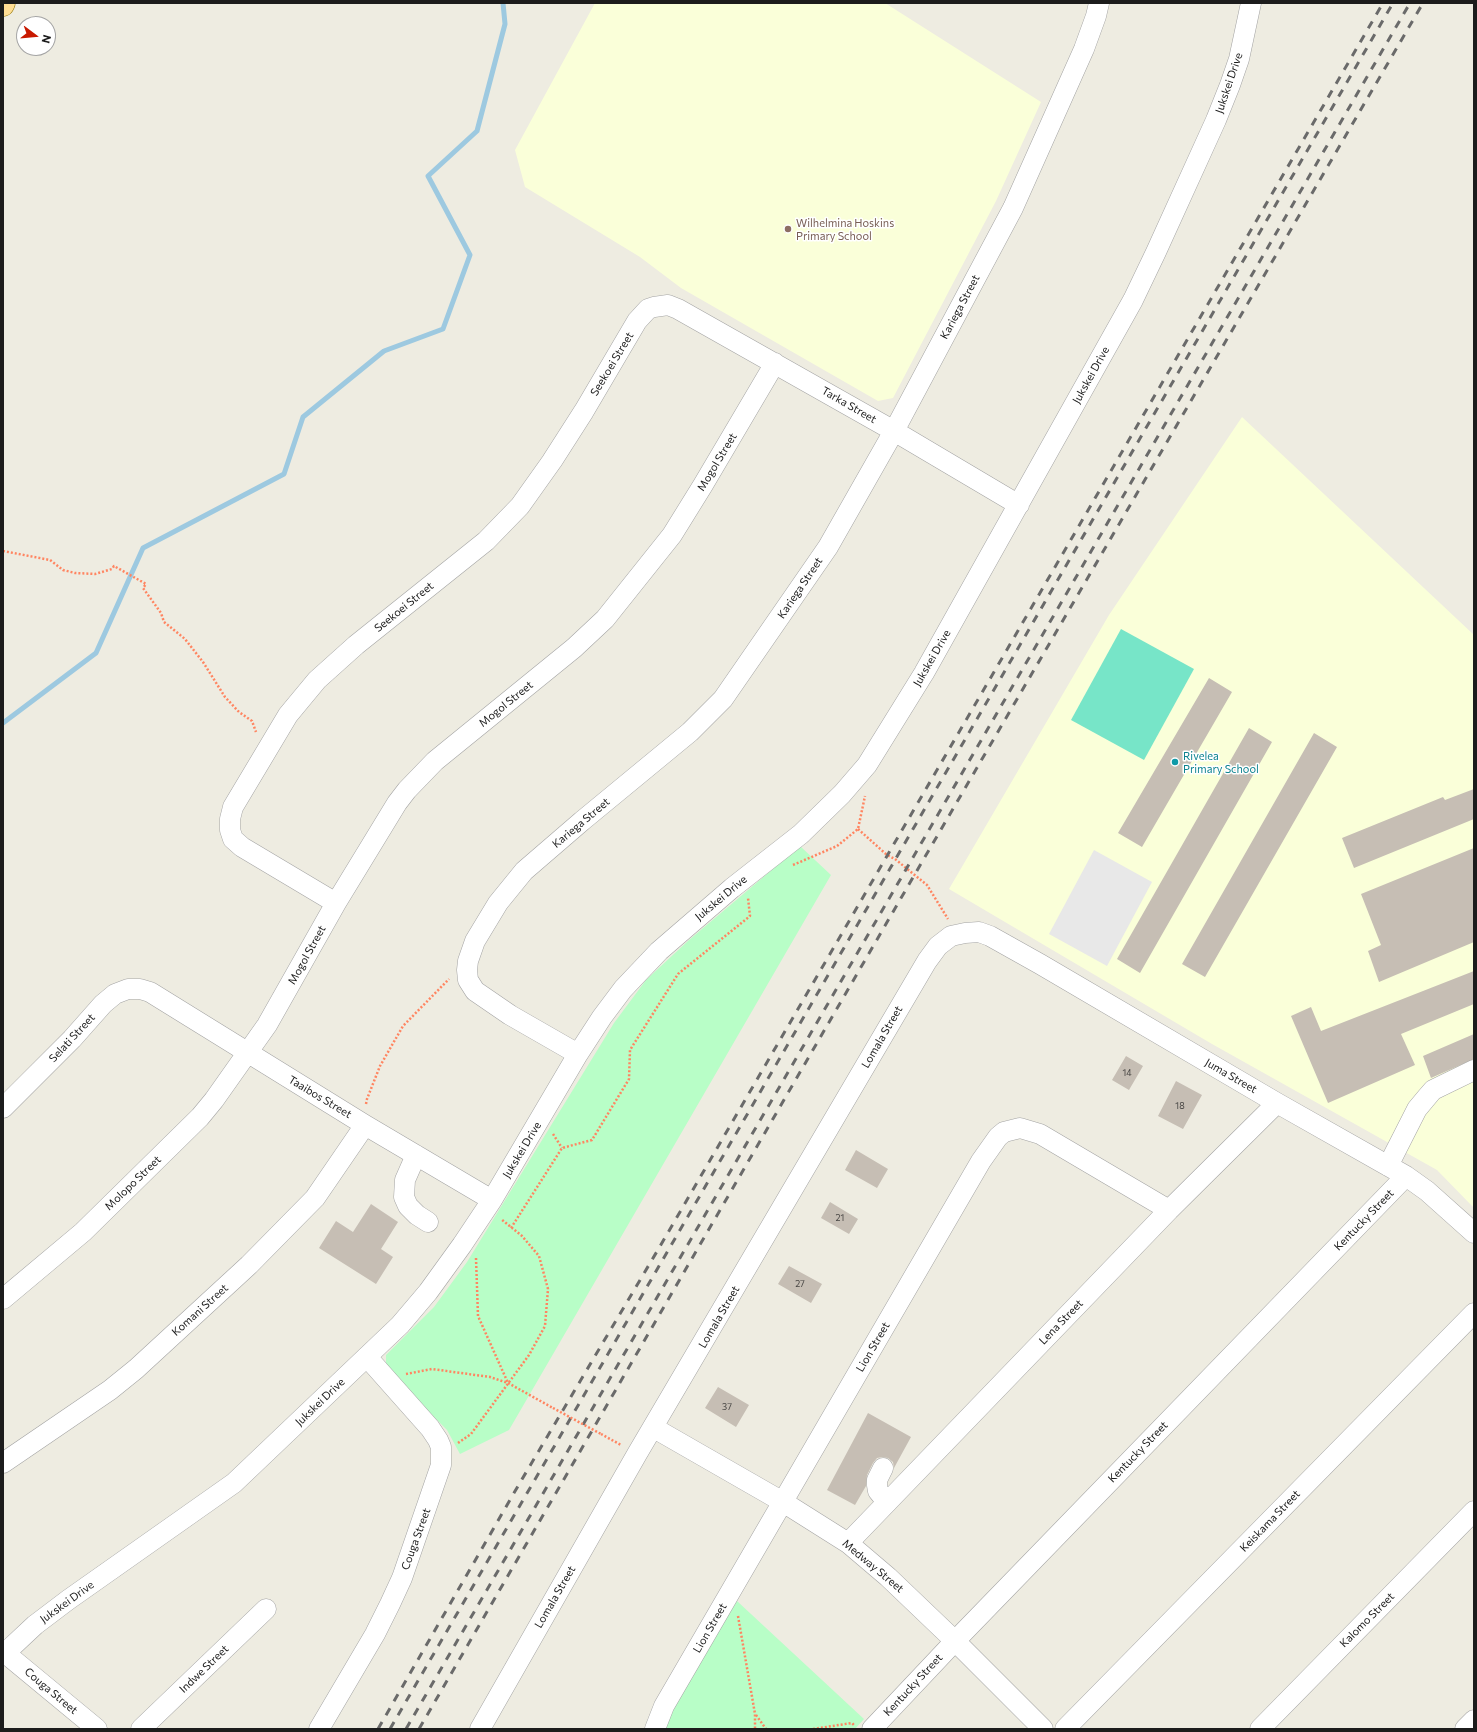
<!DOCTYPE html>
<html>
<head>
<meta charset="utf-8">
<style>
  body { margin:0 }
  #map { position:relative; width:1477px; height:1732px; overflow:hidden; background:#eeece1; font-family:Commissioner,sans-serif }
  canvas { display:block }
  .frame { position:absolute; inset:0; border:4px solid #1c1c1c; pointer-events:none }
  .north { position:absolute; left:16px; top:16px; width:40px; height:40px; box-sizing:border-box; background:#fff; border:1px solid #a4a4a4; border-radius:50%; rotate:106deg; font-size:11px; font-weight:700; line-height:16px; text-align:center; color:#1c1c1c }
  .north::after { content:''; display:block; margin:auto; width:14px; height:18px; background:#c81900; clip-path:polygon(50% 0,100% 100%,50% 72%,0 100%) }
</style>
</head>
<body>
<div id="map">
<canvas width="1477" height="1732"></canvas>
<div class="frame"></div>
<div class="north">N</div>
</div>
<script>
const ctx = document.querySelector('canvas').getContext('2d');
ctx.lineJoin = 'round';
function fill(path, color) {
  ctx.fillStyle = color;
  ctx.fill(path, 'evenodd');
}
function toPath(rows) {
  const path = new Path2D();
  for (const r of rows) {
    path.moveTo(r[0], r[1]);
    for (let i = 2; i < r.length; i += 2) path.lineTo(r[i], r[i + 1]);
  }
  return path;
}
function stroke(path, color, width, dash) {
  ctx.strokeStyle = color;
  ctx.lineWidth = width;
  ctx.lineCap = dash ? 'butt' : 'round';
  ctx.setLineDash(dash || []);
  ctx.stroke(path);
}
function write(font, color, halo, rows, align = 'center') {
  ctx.font = font + ' Commissioner,sans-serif';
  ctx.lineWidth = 3;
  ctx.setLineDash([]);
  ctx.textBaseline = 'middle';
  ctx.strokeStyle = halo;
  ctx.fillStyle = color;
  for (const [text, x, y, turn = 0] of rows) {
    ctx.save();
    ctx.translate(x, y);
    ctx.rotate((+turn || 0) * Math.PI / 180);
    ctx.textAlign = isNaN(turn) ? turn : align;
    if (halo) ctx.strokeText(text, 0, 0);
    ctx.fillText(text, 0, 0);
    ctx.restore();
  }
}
const education = toPath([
  [595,3,885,3,1041,102,996,201,893,398,878,401,681,288,640,257,525,187,515,150],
  [1242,417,1474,635,1474,1208,1437,1170,1212,1044,949,889,1109,615]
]);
const park = toPath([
  [800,846,831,875,509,1430,460,1454,447,1430,417,1400,386,1365,386,1355,434,1307,467,1262,614,1023,646,980,689,940],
  [737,1601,864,1719,855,1729,664,1729,673,1706]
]);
const pitch = toPath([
  [1121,629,1194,669,1144,760,1071,720]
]);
const parking = toPath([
  [1094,850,1152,882,1107,966,1049,934]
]);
const stream = toPath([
  [3,723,96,653,143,548,284,474,303,417,384,351,443,329,470,255,428,176,477,131,505,24,503,3]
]);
const building = toPath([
  [1209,678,1232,692,1142,847,1118,833],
  [1249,728,1272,742,1140,973,1117,959],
  [1314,733,1337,747,1205,977,1182,964],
  [1474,789,1474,819,1354,868,1342,838,1443,797,1445,800],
  [1474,848,1474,942,1379,982,1368,951,1381,945,1361,894],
  [1474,971,1474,1004,1401,1034,1415,1065,1328,1103,1291,1016,1311,1007,1321,1031],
  [1474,1034,1474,1059,1431,1078,1423,1056],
  [1126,1056,1143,1066,1129,1090,1112,1080],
  [1176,1081,1202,1095,1183,1129,1158,1116],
  [856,1150,888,1169,877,1188,845,1170],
  [830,1202,858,1219,849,1234,821,1218],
  [371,1204,398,1222,381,1249,393,1257,376,1284,319,1248,336,1221,353,1232],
  [789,1266,822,1284,811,1303,778,1284],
  [718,1387,749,1405,736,1427,705,1408],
  [868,1413,911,1437,894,1468,893,1462,888,1458,882,1457,877,1458,873,1463,867,1475,866,1486,855,1505,827,1490]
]);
const path = toPath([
  [3,551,50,560,63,570,75,573,95,574,112,569,114,566,146,584,143,588,161,613,164,622,185,639,203,662,225,697,239,712,252,721,256,732],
  [858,829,887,855,895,859,927,885,948,919],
  [793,865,837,846,858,829,865,796],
  [366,1104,367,1099,380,1066,403,1026,449,979],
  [553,1134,562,1148],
  [511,1228,562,1148,592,1140,629,1079,630,1050,678,974,750,916,748,898],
  [476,1258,478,1316,508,1383],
  [406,1374,432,1369,490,1377,508,1383,553,1408],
  [601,1434,621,1445],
  [458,1443,471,1434,529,1355,545,1326,548,1289,539,1256,522,1236,501,1219],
  [738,1616,755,1714,755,1729],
  [756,1715,766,1729],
  [813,1729,852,1723,855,1726]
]);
const minor = toPath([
  [336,903,242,847,233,839,230,830,230,819,233,807,288,715,317,680,356,645,486,541,520,506,552,461,584,411,637,321,648,309,654,307,668,305,678,309,894,431,1019,505],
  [578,1054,510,1015,475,991,468,980,467,970,468,961,475,941,498,903,524,871,582,821,690,732,723,699,828,547,894,431,1013,208,1084,49,1096,16,1099,3],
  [3,1108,72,1039,103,1004,115,994,128,989,140,989,150,992,365,1125,492,1200],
  [416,1155,405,1180,404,1197,408,1206,417,1215,428,1222],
  [1388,1166,1417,1109,1427,1097,1433,1090,1474,1070],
  [3,1299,83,1232,200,1117,214,1100,267,1025,336,903,397,803,407,790,435,761,574,648,605,619,672,535,703,485,775,363],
  [654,1428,783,1502,848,1543,888,1577,955,1641,1043,1729],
  [3,1463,110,1390,136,1369,249,1265,315,1198,365,1125],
  [883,1468,877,1480,877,1485,878,1491,887,1502],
  [848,1543,1169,1210,1277,1103],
  [5,1653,97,1729],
  [3,1655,35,1625,68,1600,234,1483,400,1325,428,1292,462,1245,492,1200,578,1054,602,1017,623,989,659,951,732,888,801,834,842,794,867,765,924,673,1133,300,1156,252,1216,120,1230,85,1239,59,1251,3],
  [141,1729,266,1609],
  [319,1729,375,1634,390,1604,402,1578,441,1465,441,1447,438,1440,430,1428,367,1357],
  [480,1729,637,1454,927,961,938,946,951,936,965,933,979,932,990,936,1040,964,1277,1103,1406,1176,1427,1191,1474,1233],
  [655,1729,664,1706,981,1161,998,1137,1004,1132,1020,1128,1040,1134,1169,1210],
  [872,1729,955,1641,1406,1176],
  [1065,1729,1474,1313],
  [1260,1729,1474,1511],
  [1465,1729,1474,1720]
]);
const major = toPath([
  [3,5,4,3]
]);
const rail = toPath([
  [378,1729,518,1486,659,1248,1383,3],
  [390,1729,1393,3],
  [406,1729,1410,3],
  [419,1729,915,874,1423,3]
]);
const pathBridge = toPath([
  [553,1408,601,1434]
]);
const markers = [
  [788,229,4,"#8d6e63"],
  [1175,762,4,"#0f9aa8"]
];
const numberNames = [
  ["14",1127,1073],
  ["18",1180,1106],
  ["21",840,1218],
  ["27",800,1284],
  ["37",727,1407]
];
const streetNames = [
  ["Jukskei Drive",1229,83,-71],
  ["Kariega Street",960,307,-62],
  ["Seekoei Street",612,364,-59],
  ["Jukskei Drive",1091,375,-61],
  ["Tarka Street",849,405,30],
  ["Mogol Street",717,462,-59],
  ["Kariega Street",800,588,-56],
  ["Seekoei Street",404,607,-39],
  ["Jukskei Drive",932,658,-60],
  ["Mogol Street",506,704,-39],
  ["Kariega Street",581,823,-40],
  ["Jukskei Drive",721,898,-40],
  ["Mogol Street",307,955,-61],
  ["Lomala Street",882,1037,-60],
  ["Selati Street",72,1038,-47],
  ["Juma Street",1231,1076,30],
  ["Taaibos Street",320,1097,31],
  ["Jukskei Drive",522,1150,-59],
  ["Molopo Street",133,1183,-44],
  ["Kentucky Street",1364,1220,-46],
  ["Komani Street",200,1310,-42],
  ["Lomala Street",719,1317,-60],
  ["Lena Street",1061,1322,-46],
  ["Lion Street",873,1347,-60],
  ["Jukskei Drive",320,1402,-44],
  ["Kentucky Street",1138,1452,-46],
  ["Keiskama Street",1270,1521,-46],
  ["Couga Street",416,1539,-70],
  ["Medway Street",873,1566,40],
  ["Lomala Street",555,1597,-60],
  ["Jukskei Drive",67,1602,-36],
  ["Kalomo Street",1367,1620,-45],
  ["Lion Street",710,1628,-60],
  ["Indwe Street",204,1669,-44],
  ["Kentucky Street",913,1685,-47],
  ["Couga Street",51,1691,40]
];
const educationNames = [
  ["Wilhelmina Hoskins",796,223],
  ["Primary School",796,236]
];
const cultureNames = [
  ["Rivelea",1183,756],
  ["Primary School",1183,769]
];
fill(education, '#faffd9');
fill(park, '#b8fec7');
fill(pitch, '#77e5c8');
fill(parking, '#e8e8e8');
stroke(stream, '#9dc9e0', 5);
fill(building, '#c6beb4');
stroke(minor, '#a3a3a3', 21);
stroke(major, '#947500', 23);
stroke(path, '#ff8561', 2.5, [2, 2]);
stroke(minor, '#fff', 20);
stroke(major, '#ffde95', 22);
stroke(rail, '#6a6a6a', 3, [8, 8]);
stroke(pathBridge, '#ff8561', 2.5, [2, 2]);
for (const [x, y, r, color] of markers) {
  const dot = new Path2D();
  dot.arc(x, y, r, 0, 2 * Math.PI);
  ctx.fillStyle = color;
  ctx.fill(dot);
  stroke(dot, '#fff', 1.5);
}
write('9px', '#464442', null, numberNames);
write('11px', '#1c1c1c', '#fff', streetNames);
write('11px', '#785e54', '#fff', educationNames, 'left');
write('11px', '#0d838f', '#fff', cultureNames, 'left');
</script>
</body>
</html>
